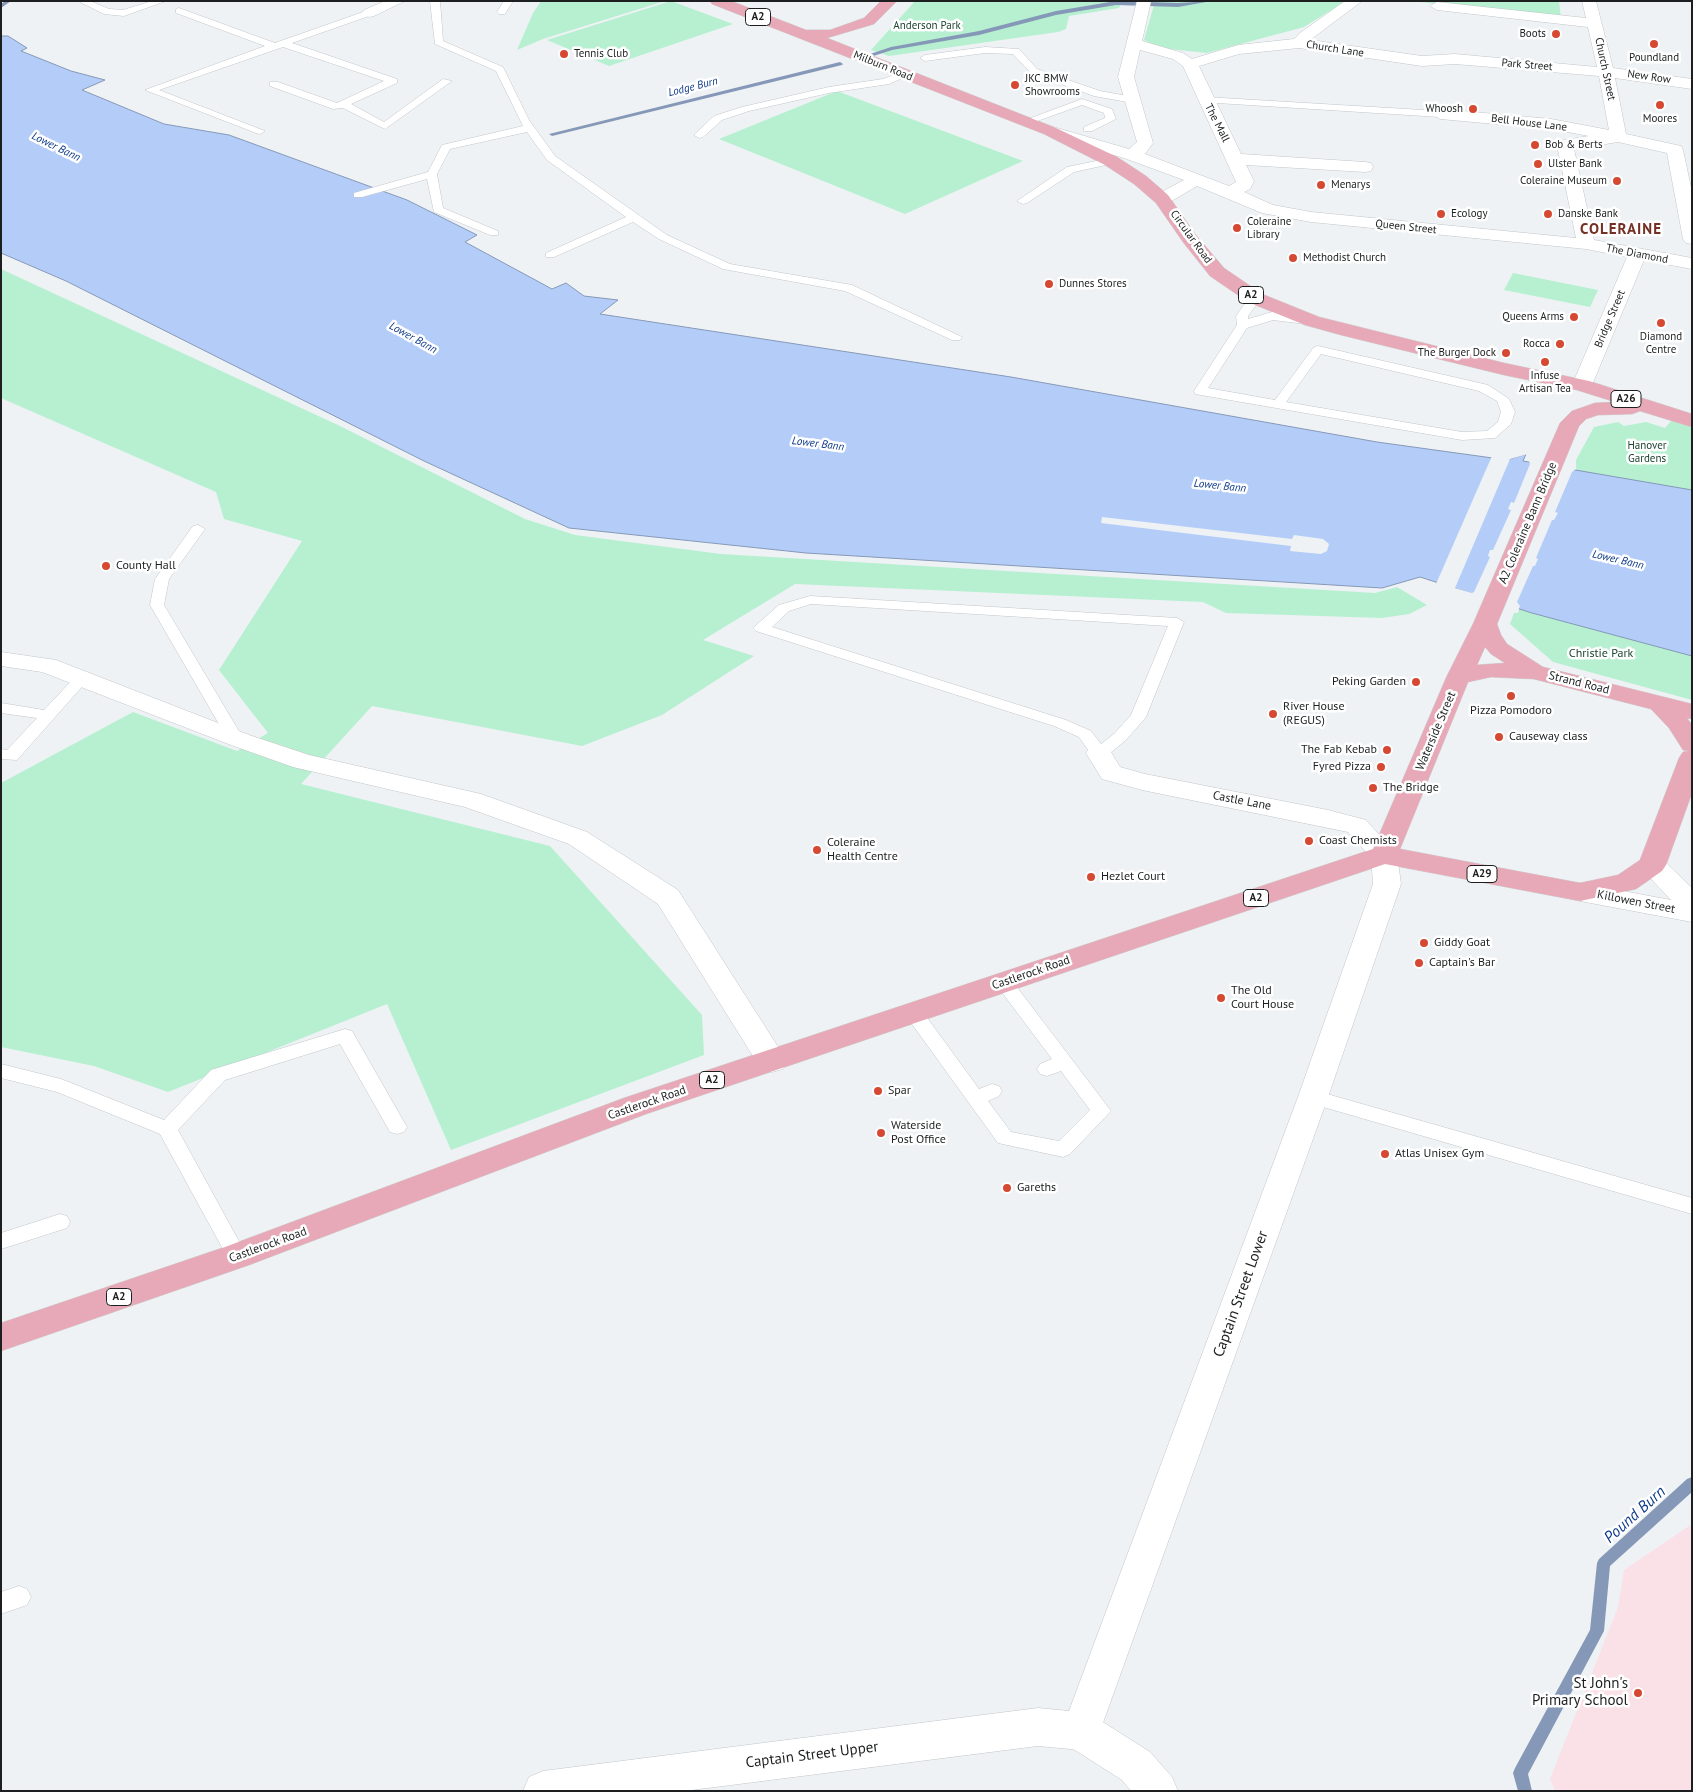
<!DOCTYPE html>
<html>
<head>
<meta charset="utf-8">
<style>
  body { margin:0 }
  #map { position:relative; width:1693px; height:1792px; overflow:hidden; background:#eef2f5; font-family:"PT Sans",sans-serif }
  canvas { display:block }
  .frame { position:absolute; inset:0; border:2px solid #1c1e1f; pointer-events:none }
</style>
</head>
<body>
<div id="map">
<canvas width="1693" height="1792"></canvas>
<div class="frame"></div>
</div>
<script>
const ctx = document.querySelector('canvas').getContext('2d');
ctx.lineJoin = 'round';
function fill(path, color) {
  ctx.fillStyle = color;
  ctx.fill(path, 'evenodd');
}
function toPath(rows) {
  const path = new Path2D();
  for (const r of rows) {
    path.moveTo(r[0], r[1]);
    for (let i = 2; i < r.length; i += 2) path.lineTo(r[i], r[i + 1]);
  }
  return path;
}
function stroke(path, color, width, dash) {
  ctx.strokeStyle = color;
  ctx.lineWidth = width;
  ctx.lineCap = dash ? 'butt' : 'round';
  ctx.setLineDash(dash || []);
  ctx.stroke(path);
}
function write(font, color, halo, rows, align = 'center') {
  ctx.font = font + ' "PT Sans",sans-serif';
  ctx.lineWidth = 5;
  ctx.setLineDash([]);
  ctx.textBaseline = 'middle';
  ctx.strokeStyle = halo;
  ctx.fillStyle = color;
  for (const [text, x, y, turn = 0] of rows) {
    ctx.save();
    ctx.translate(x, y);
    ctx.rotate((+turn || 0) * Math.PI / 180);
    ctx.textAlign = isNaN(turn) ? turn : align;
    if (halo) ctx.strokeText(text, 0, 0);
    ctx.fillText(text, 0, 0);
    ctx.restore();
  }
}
const education = toPath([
  [1692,1524,1692,1791,1555,1791,1550,1779,1618,1607,1624,1570]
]);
const green = toPath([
  [541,1,665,1,543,39,517,50,533,13],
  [671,1,733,24,609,66,547,40],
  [915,1,1122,1,1119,8,1069,16,1066,29,1058,32,889,56,871,50],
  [1155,1,1346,1,1304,27,1207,53,1160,48,1144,40],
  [1410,1,1559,1,1561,18,1438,4],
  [837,91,1023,161,905,214,719,139],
  [1,269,340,426,525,519,575,535,721,554,1375,593,1397,587,1427,605,1409,614,1382,618,1226,613,1203,602,795,584,703,640,754,656,662,715,582,746,372,706,301,784,550,846,702,1015,704,1055,451,1150,387,1004,168,1092,94,1066,1,1047,1,783,133,712,237,751,268,733,219,670,302,541,224,519,216,492,1,398],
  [1513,273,1598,290,1590,307,1504,290],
  [1672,420,1692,427,1692,499,1572,472,1576,470,1576,460,1594,427,1618,422,1624,426,1646,422,1665,428],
  [1520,606,1692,649,1692,700,1553,662,1510,624,1514,613,1518,613]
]);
const water = toPath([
  [1,36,8,36,27,48,21,51,71,71,105,80,82,90,164,124,229,135,407,200,477,235,465,242,552,289,566,283,584,296,618,300,600,314,1011,377,1377,442,1507,460,1526,454,1523,461,1692,490,1692,656,1532,613,1420,577,1382,588,806,553,569,528,424,461,66,281,1,253,1,36]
]);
const pier = toPath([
  [1526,451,1528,454,1510,459,1455,588,1472,593,1474,592,1490,557,1488,556,1490,550,1493,550,1511,510,1508,509,1511,502,1514,503,1530,464,1528,459,1577,468,1572,472,1555,512,1558,513,1554,520,1552,520,1536,558,1538,559,1535,566,1533,566,1517,602,1520,606,1518,611,1436,584,1492,456,1506,458],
  [1102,517,1292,539,1294,535,1323,539,1329,544,1327,551,1321,554,1290,551,1291,546,1101,523]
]);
const stream = toPath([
  [5,1,11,1,1,8,1,4,5,1],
  [1116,1,1178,3,1212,1,1178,7,1116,5,1056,15,979,35,892,50,858,61,855,59,891,47,979,31,1056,11,1116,1],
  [840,62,843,64,842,65,552,136,549,134,840,62],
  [1692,1477,1692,1492,1610,1566,1604,1631,1528,1774,1532,1791,1518,1791,1513,1773,1515,1768,1590,1630,1597,1563,1599,1559,1687,1479,1692,1477]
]);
const lane = toPath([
  [78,1,90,1,109,9,123,10,152,1,166,1,124,16,104,14,78,1],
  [430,1,440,1,443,41,503,67,529,120,555,156,667,235,730,264,852,285,962,337,960,340,952,340,845,291,723,269,659,239,633,222,554,257,546,257,546,253,626,217,547,160,527,132,450,149,437,174,443,208,498,231,498,235,490,235,434,212,427,179,362,197,354,197,354,193,428,172,442,145,523,126,496,71,435,44,430,1],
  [504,1,513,1,505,14,499,14,497,12,504,1],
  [179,8,275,43,366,11,372,11,372,15,292,43,397,79,397,83,351,104,384,122,443,79,452,81,385,129,343,108,333,109,270,86,270,82,278,82,337,103,384,81,283,47,159,90,265,131,260,134,256,133,145,90,265,46,176,13,176,9,179,8],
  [985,47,1019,49,1037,69,1100,91,1133,97,1138,100,1133,103,1094,96,1031,73,1013,54,985,53,925,61,920,58,925,55,985,47],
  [904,71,909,74,907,76,889,84,829,93,749,111,722,120,703,137,699,138,694,135,714,116,742,107,829,87,883,79,904,71],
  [1205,97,1440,111,1445,114,1440,117,1201,102,1200,100,1205,97],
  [1082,99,1112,109,1116,119,1092,131,1084,131,1084,127,1105,118,1104,113,1082,105,1029,124,1025,125,1020,122,1082,99],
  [1111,158,1115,159,1115,163,1074,172,1027,203,1023,204,1017,201,1067,167,1111,158],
  [1255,294,1261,298,1248,316,1248,319,1272,312,1306,316,1312,320,1306,324,1273,320,1247,328,1208,388,1275,400,1314,347,1318,346,1488,385,1509,399,1515,412,1511,424,1495,438,1462,440,1195,394,1194,391,1237,325,1236,316,1251,295,1255,294],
  [1321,354,1479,391,1497,401,1501,412,1498,422,1487,431,1462,432,1286,402,1321,354],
  [198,525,205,529,169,579,164,605,243,738,235,743,227,738,150,605,155,579,193,526,198,525],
  [810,596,1177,618,1184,622,1146,717,1126,740,1105,757,1099,758,1093,757,1079,737,1054,726,756,631,753,628,779,605,810,596],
  [811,604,1105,622,1168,626,1131,715,1114,734,1101,744,1091,731,1066,720,772,627,789,611,811,604],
  [83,672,91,677,88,680,17,760,1,759,1,749,7,750,37,718,1,713,1,703,44,710,78,674,83,672],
  [1004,977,1010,978,1111,1111,1070,1154,1063,1157,998,1143,904,1013,906,1008,913,1006,920,1008,979,1089,992,1084,999,1086,1002,1091,999,1096,988,1101,1011,1132,1059,1141,1090,1110,1061,1071,1047,1076,1040,1074,1037,1069,1040,1064,1052,1059,995,983,998,978,1004,977],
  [345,1029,352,1031,404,1122,407,1127,404,1132,397,1134,390,1132,340,1044,225,1080,178,1130,247,1256,244,1262,237,1264,230,1262,160,1134,57,1092,1,1078,1,1064,61,1079,164,1120,211,1070,345,1029],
  [1313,1090,1692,1198,1692,1214,1306,1102,1303,1097,1306,1092,1313,1090],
  [60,1214,67,1216,70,1222,67,1228,1,1249,1,1233,60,1214],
  [19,1586,27,1589,31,1597,27,1605,1,1614,1,1592,19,1586]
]);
const street = toPath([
  [385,1,405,1,374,16,369,17,362,13,364,10,385,1],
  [1137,1,1151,1,1142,41,1183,53,1192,59,1238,45,1294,39,1300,33,1345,1,1362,1,1310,40,1422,56,1455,54,1597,67,1588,27,1437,10,1430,6,1437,2,1586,18,1582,1,1596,1,1613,68,1692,79,1692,89,1615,78,1626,134,1681,146,1683,150,1692,192,1692,244,1686,243,1683,239,1667,153,1618,142,1574,149,1594,240,1692,258,1692,269,1644,260,1592,385,1589,389,1582,391,1575,389,1572,385,1627,257,1586,249,1311,222,1262,213,1197,186,1168,203,1156,203,1153,199,1156,195,1184,180,1124,158,1044,134,1042,131,1050,126,1129,149,1137,142,1118,77,1137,1],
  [1299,48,1422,66,1455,64,1599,76,1609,130,1551,119,1440,109,1432,114,1440,119,1551,129,1589,136,1559,141,1557,145,1576,238,1311,212,1273,205,1244,192,1250,189,1254,181,1246,165,1365,172,1371,171,1373,167,1371,163,1365,162,1241,154,1199,66,1239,54,1299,48],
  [1140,50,1173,59,1183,66,1236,182,1229,186,1145,154,1153,143,1134,77,1140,50],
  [1,652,56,660,249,735,309,755,481,794,587,832,678,890,787,1061,783,1069,772,1072,761,1069,658,904,569,844,465,807,293,767,231,745,42,672,1,666,1,652],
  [1099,745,1108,747,1120,767,1145,774,1328,810,1366,820,1397,855,1394,861,1384,864,1374,861,1348,832,1142,790,1102,779,1086,753,1090,747,1099,745],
  [1652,856,1662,859,1692,888,1692,922,1580,901,1570,898,1566,892,1570,886,1580,883,1671,900,1638,865,1642,859,1652,856],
  [1081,1712,1095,1717,1150,1752,1172,1777,1178,1791,1131,1791,1122,1780,1067,1745,1061,1731,1067,1717,1081,1712]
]);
const secondary = toPath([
  [1384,846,1394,849,1397,855,1401,884,1328,1097,1095,1745,1081,1750,1038,1746,684,1791,523,1791,529,1777,543,1771,1038,1708,1069,1711,1298,1097,1373,884,1371,855,1374,849,1384,846]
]);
const primary = toPath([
  [710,1,731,1,806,30,830,30,864,18,881,1,897,1,874,24,827,38,1056,128,1117,157,1146,176,1168,195,1195,234,1224,268,1262,294,1319,317,1504,363,1589,381,1692,414,1692,427,1640,411,1632,414,1598,415,1586,419,1579,426,1497,624,1501,635,1507,644,1543,667,1692,704,1692,719,1687,718,1692,725,1692,793,1666,865,1662,871,1636,889,1580,901,1385,864,646,1114,249,1265,1,1351,1,1323,225,1247,624,1098,1373,849,1446,678,1473,624,1560,423,1572,411,1595,403,1615,402,1577,390,1504,375,1341,335,1305,325,1248,302,1210,276,1183,242,1156,203,1134,184,1105,165,1044,134,712,4,710,1],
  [1485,647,1491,654,1505,663,1477,665,1485,647],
  [1491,677,1534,679,1651,709,1669,728,1683,750,1689,751,1683,752,1679,758,1640,860,1618,875,1580,883,1400,849,1468,682,1491,677]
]);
const markers = [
  [1556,34,5,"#d54933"],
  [1654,44,5,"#d54933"],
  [564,54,5,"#d54933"],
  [1015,85,5,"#d54933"],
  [1660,105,5,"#d54933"],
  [1473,109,5,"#d54933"],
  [1535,145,5,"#d54933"],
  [1538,164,5,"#d54933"],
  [1617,181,5,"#d54933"],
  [1321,185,5,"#d54933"],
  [1441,214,5,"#d54933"],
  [1548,214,5,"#d54933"],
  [1237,228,5,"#d54933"],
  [1293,258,5,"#d54933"],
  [1049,284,5,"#d54933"],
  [1574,317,5,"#d54933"],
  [1661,323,5,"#d54933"],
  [1560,344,5,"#d54933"],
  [1506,353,5,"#d54933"],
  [1545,362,5,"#d54933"],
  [106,566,5,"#d54933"],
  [1416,682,5,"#d54933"],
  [1511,696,5,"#d54933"],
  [1273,714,5,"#d54933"],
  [1499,737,5,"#d54933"],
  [1387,750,5,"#d54933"],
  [1381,767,5,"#d54933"],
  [1373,788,5,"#d54933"],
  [1309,841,5,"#d54933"],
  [817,850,5,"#d54933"],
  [1091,877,5,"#d54933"],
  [1424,943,5,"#d54933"],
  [1419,963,5,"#d54933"],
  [1221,998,5,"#d54933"],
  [878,1091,5,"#d54933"],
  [881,1133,5,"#d54933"],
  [1385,1154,5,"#d54933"],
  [1007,1188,5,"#d54933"],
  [1638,1693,5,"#d54933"]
];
const shields = [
  [758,17,25],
  [1251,295,25],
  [1626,399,30],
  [1482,874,30],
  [1256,898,25],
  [712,1080,25],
  [119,1297,25]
];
const shieldNames = [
  ["A2",758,17],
  ["A2",1251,295],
  ["A26",1626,399],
  ["A29",1482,874],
  ["A2",1256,898],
  ["A2",712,1080],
  ["A2",119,1297]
];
const farParknames = [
  ["Anderson Park",927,26],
  ["Hanover",1647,446],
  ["Gardens",1647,459]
];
const farPoinames = [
  ["Boots",1546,34,"right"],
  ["Tennis Club",574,54],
  ["Poundland",1654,58,"center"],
  ["JKC BMW",1025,79],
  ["Showrooms",1025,92],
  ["Whoosh",1463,109,"right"],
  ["Moores",1660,119,"center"],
  ["Bob & Berts",1545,145],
  ["Ulster Bank",1548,164],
  ["Coleraine Museum",1607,181,"right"],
  ["Menarys",1331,185],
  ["Ecology",1451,214],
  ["Danske Bank",1558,214],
  ["Coleraine",1247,222],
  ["Library",1247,235],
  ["Methodist Church",1303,258],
  ["Dunnes Stores",1059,284],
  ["Queens Arms",1564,317,"right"],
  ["Diamond",1661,337,"center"],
  ["Centre",1661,350,"center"],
  ["Rocca",1550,344,"right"],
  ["The Burger Dock",1496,353,"right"],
  ["Infuse",1545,376,"center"],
  ["Artisan Tea",1545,389,"center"]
];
const farStreetnames = [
  ["Church Lane",1335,49,9],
  ["Park Street",1527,65,5],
  ["Milburn Road",883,66,22],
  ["Church Street",1605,69,78],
  ["New Row",1649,77,8],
  ["The Mall",1217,123,63],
  ["Bell House Lane",1529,123,7],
  ["Queen Street",1406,227,6],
  ["Circular Road",1191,237,54],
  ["The Diamond",1637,254,11],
  ["Bridge Street",1610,319,-67]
];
const farWaternames = [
  ["Lodge Burn",693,87,-14],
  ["Lower Bann",56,147,26],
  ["Lower Bann",413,338,29],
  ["Lower Bann",818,444,7],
  ["Lower Bann",1220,486,6],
  ["Lower Bann",1618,560,13]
];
const streetNames = [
  ["A2 Coleraine Bann Bridge",1528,523,-67],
  ["Strand Road",1579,683,14],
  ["Waterside Street",1436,731,-67],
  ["Castle Lane",1242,801,11],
  ["Killowen Street",1636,902,11],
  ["Castlerock Road",1031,973,-19],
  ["Castlerock Road",647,1103,-19],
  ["Castlerock Road",268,1245,-20]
];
const poiNames = [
  ["County Hall",116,566],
  ["Peking Garden",1406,682,"right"],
  ["River House",1283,707],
  ["(REGUS)",1283,721],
  ["Pizza Pomodoro",1511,711,"center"],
  ["Causeway class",1509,737],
  ["The Fab Kebab",1377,750,"right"],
  ["Fyred Pizza",1371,767,"right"],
  ["The Bridge",1383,788],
  ["Coast Chemists",1319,841],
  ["Coleraine",827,843],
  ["Health Centre",827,857],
  ["Hezlet Court",1101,877],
  ["Giddy Goat",1434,943],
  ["Captain's Bar",1429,963],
  ["The Old",1231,991],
  ["Court House",1231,1005],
  ["Spar",888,1091],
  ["Waterside",891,1126],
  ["Post Office",891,1140],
  ["Atlas Unisex Gym",1395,1154],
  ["Gareths",1017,1188]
];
const parkNames = [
  ["Christie Park",1601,654]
];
const farDistrictnames = [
  ["COLERAINE",1621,230]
];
const nearStreetnames = [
  ["Captain Street Lower",1241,1294,-70],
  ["Captain Street Upper",812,1755,-7]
];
const nearPoinames = [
  ["St John's",1628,1684],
  ["Primary School",1628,1701]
];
const nearWaternames = [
  ["Pound Burn",1635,1515,-42]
];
fill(education, '#fae0e7');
fill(green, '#b6f0d1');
fill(water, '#b4cdf8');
stroke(water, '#8698b7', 1);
fill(pier, '#eef2f5');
fill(stream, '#8698b7');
stroke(lane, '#c2c6c9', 1);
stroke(street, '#c2c6c9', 1);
stroke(secondary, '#c2c6c9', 1);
stroke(primary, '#cdcece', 1);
fill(lane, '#fff');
fill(street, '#fff');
fill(secondary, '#fff');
fill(primary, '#e7a9b7');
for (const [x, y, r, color] of markers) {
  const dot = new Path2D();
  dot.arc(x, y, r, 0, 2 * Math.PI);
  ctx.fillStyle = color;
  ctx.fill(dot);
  stroke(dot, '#fff', 2);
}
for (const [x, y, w] of shields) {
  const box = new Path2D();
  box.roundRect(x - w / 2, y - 8.5, w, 17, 4);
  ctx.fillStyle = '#fff';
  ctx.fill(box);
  stroke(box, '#1c1e1f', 1);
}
write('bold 11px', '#1c1e1f', null, shieldNames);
write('11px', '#1c4432', '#fff', farParknames);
write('11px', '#1c1e1f', '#fff', farPoinames, 'left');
write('11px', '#1c1e1f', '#fff', farStreetnames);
write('italic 11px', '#0d3a89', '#fff', farWaternames);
write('12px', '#1c1e1f', '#fff', streetNames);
write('12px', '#1c1e1f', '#fff', poiNames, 'left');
write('12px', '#1c4432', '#fff', parkNames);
ctx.letterSpacing = '1px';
write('bold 15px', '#753024', '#fff', farDistrictnames);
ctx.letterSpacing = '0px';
write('15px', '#1c1e1f', '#fff', nearStreetnames);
write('15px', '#1c1e1f', '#fff', nearPoinames, 'right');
write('italic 16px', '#0d3a89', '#fff', nearWaternames);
</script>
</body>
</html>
